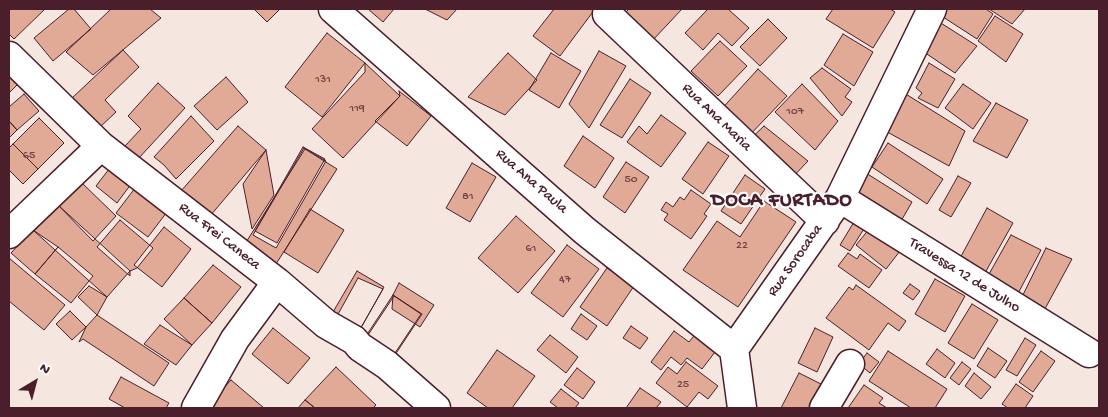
<!DOCTYPE html>
<html>
<head>
<meta charset="utf-8">
<style>
  body { margin:0 }
  #map { position:relative; width:1108px; height:417px; overflow:hidden; background:#f6e6e0; font-family:"Gochi Hand",sans-serif }
  canvas { display:block }
  .frame { position:absolute; inset:0; border:10px solid #4a1f2b; pointer-events:none }
  .north { position:absolute; left:10px; top:357px; width:50px; height:50px; -webkit-text-stroke:4px #fff; paint-order:stroke; rotate:37deg; font-size:14px; font-weight:700; line-height:20px; text-align:center; color:#4a1f2b }
  .north::after { content:''; display:block; margin:auto; width:18px; height:22px; background:#4a1f2b; clip-path:polygon(50% 0,100% 100%,50% 72%,0 100%) }
</style>
</head>
<body>
<div id="map">
<canvas width="1108" height="417"></canvas>
<div class="frame"></div>
<div class="north">N</div>
</div>
<script>
const ctx = document.querySelector('canvas').getContext('2d');
ctx.lineJoin = 'round';
function fill(path, color) {
  ctx.fillStyle = color;
  ctx.fill(path, 'evenodd');
}
function toPath(rows) {
  const path = new Path2D();
  for (const r of rows) {
    path.moveTo(r[0], r[1]);
    for (let i = 2; i < r.length; i += 2) path.lineTo(r[i], r[i + 1]);
  }
  return path;
}
function stroke(path, color, width, dash) {
  ctx.strokeStyle = color;
  ctx.lineWidth = width;
  ctx.lineCap = dash ? 'butt' : 'round';
  ctx.setLineDash(dash || []);
  ctx.stroke(path);
}
function write(font, color, halo, rows, align = 'center') {
  ctx.font = font + ' "Gochi Hand",sans-serif';
  ctx.lineWidth = 4;
  ctx.setLineDash([]);
  ctx.textBaseline = 'middle';
  ctx.strokeStyle = halo;
  ctx.fillStyle = color;
  for (const [text, x, y, turn = 0] of rows) {
    ctx.save();
    ctx.translate(x, y);
    ctx.rotate((+turn || 0) * Math.PI / 180);
    ctx.textAlign = isNaN(turn) ? turn : align;
    if (halo) ctx.strokeText(text, 0, 0);
    ctx.fillText(text, 0, 0);
    ctx.restore();
  }
}
const building = toPath([
  [9,9,45,9,14,39,9,34,9,9],
  [69,9,74,9,91,29,53,61,34,38,69,9],
  [111,9,150,9,161,18,93,75,66,52,111,9],
  [254,9,280,9,267,22,254,9],
  [368,9,394,9,383,22,368,9],
  [425,9,457,9,447,20,425,9],
  [554,9,595,9,560,56,533,36,554,9],
  [629,9,682,9,652,41,624,14,629,9],
  [708,9,728,9,749,28,732,46,718,33,703,50,685,33,708,9],
  [833,9,890,9,895,12,873,48,826,19,833,9],
  [945,9,986,9,993,14,977,39,940,15,945,9],
  [989,9,1025,9,1012,24,989,9],
  [995,16,1023,34,1006,62,978,41,995,16],
  [933,18,977,46,955,73,918,48,933,18],
  [768,19,787,38,760,66,740,47,768,19],
  [327,33,365,63,322,117,285,87,327,33],
  [843,34,873,52,854,86,824,65,843,34],
  [720,41,747,66,718,96,691,71,720,41],
  [123,50,139,67,105,100,116,112,99,128,71,99,123,50],
  [599,51,626,66,589,128,569,104,599,51],
  [508,53,537,80,505,115,468,97,508,53],
  [551,53,581,71,559,108,529,90,551,53],
  [365,63,400,96,343,158,312,129,365,72,365,63],
  [929,63,955,79,938,108,918,98,922,93,916,88,929,63],
  [822,68,851,89,845,97,852,102,842,116,810,78,822,68],
  [9,69,21,81,9,93,9,69],
  [758,69,787,96,745,140,718,113,758,69],
  [226,77,248,102,217,130,194,106,226,77],
  [630,79,651,93,622,138,600,125,630,79],
  [158,83,185,108,138,159,124,147,141,129,128,116,158,83],
  [802,84,838,121,815,150,775,112,802,84],
  [963,84,991,103,973,129,945,108,963,84],
  [399,91,431,116,407,146,375,121,400,96,399,91],
  [901,91,965,131,949,166,880,128,901,91],
  [24,94,39,111,17,130,9,121,9,107,24,94],
  [996,103,1028,120,1007,158,973,141,996,103],
  [661,115,686,133,661,167,627,142,639,126,647,134,661,115],
  [191,116,214,141,176,179,164,165,154,157,191,116],
  [39,118,64,143,38,169,13,144,39,118],
  [9,121,17,130,9,138,9,121],
  [238,126,266,150,210,216,181,191,238,126],
  [764,126,808,161,789,181,746,143,764,126],
  [583,136,614,158,595,188,564,166,583,136],
  [708,142,729,156,703,194,682,179,708,142],
  [888,143,943,179,927,204,872,167,888,143],
  [13,144,38,169,23,184,9,170,9,148,13,144],
  [303,147,325,159,277,243,255,231,303,147],
  [304,148,326,161,276,248,253,235,304,148],
  [305,149,337,169,274,267,243,247,305,149],
  [266,150,274,195,252,229,243,184,266,150],
  [116,160,137,176,117,203,96,186,116,160],
  [626,162,649,177,625,213,603,197,626,162],
  [472,163,496,177,470,222,446,208,472,163],
  [866,173,912,202,897,228,849,200,866,173],
  [745,175,765,189,741,224,721,211,745,175],
  [958,176,971,183,951,217,939,210,958,176],
  [142,179,173,204,148,237,116,213,142,179],
  [81,182,116,216,93,241,57,204,81,182],
  [691,190,711,204,704,214,707,216,691,239,664,220,668,214,661,210,666,202,673,207,680,197,684,200,691,190],
  [764,201,796,222,738,307,683,270,717,221,740,237,764,201],
  [57,204,130,271,107,297,33,230,57,204],
  [987,208,1013,223,981,280,958,262,987,208],
  [310,209,344,230,318,273,284,252,310,209],
  [516,216,555,251,518,293,478,258,516,216],
  [857,217,867,224,850,251,840,245,857,217],
  [120,220,153,248,137,268,130,271,130,276,97,247,120,220],
  [35,227,33,230,58,247,35,274,11,253,35,227],
  [164,227,191,249,162,287,134,265,164,227],
  [870,228,900,251,886,269,856,245,870,228],
  [1011,235,1041,250,1014,301,984,283,1011,235],
  [567,245,599,269,563,317,531,293,567,245],
  [58,247,93,276,71,303,35,274,58,247],
  [1046,248,1072,259,1040,318,1018,305,1046,248],
  [848,253,857,259,860,254,882,270,869,288,838,266,848,253],
  [9,258,65,305,44,330,9,301,9,258],
  [213,265,241,287,212,323,184,298,213,265],
  [607,268,634,286,607,326,580,307,607,268],
  [357,271,384,287,354,340,326,324,357,271],
  [358,278,383,289,354,340,331,327,358,278],
  [935,279,965,296,945,332,915,314,935,279],
  [399,283,434,305,420,327,392,309,393,295,399,283],
  [910,284,920,291,913,300,903,293,910,284],
  [856,285,906,321,899,331,888,323,869,350,826,318,849,287,853,290,856,285],
  [89,286,107,297,97,315,78,297,89,286],
  [393,295,422,314,393,358,364,339,393,295],
  [394,296,421,314,387,365,360,347,394,296],
  [184,298,212,323,192,345,164,319,184,298],
  [972,304,998,320,974,359,948,343,972,304],
  [70,311,86,327,72,340,56,324,70,311],
  [581,314,597,326,587,340,571,329,581,314],
  [97,315,169,363,154,386,83,339,79,342,86,327,97,315],
  [160,325,192,345,176,365,144,344,160,325],
  [631,326,648,338,640,349,623,338,631,326],
  [273,328,310,358,288,384,252,354,273,328],
  [815,328,833,337,817,372,798,363,815,328],
  [674,331,689,342,697,332,718,348,702,369,687,358,681,365,671,357,661,370,651,362,674,331],
  [550,335,578,357,566,373,537,350,550,335],
  [1025,338,1036,345,1017,376,1006,370,1025,338],
  [988,348,1007,361,995,378,977,366,988,348],
  [937,349,955,363,945,378,926,364,937,349],
  [497,350,535,376,512,408,488,408,467,393,497,350],
  [888,351,947,389,935,408,911,408,869,381,888,351],
  [1041,351,1055,361,1033,392,1019,382,1041,351],
  [867,353,879,362,870,373,859,364,867,353],
  [686,362,718,386,708,399,699,392,687,407,656,383,668,367,677,374,686,362],
  [962,362,971,369,959,385,950,378,962,362],
  [336,367,376,405,373,408,315,408,305,400,336,367],
  [577,368,595,382,583,399,564,385,577,368],
  [799,373,825,386,814,408,781,408,799,373],
  [974,373,991,387,981,399,965,386,974,373],
  [121,377,169,403,166,408,125,408,109,399,121,377],
  [231,380,264,408,212,408,208,405,231,380],
  [1016,384,1033,396,1025,408,1008,408,1002,404,1016,384],
  [864,385,883,398,879,403,887,408,848,408,864,385],
  [640,388,661,402,656,408,626,408,640,388],
  [561,389,579,403,575,408,558,408,550,402,561,389],
  [305,400,315,408,298,408,305,400]
]);
const minor = toPath([
  [333,9,585,231,734,349],
  [607,14,825,221],
  [9,56,101,146,277,282,326,324,354,340,360,347,387,365,436,408],
  [840,198,1089,353],
  [9,234,101,146],
  [196,408,235,339,277,282],
  [742,408,734,349,840,198,932,9],
  [824,408,850,364]
]);
const numberNames = [
  ["131",323,80],
  ["119",357,109],
  ["107",795,112],
  ["65",29,156],
  ["50",631,180],
  ["81",468,197],
  ["22",742,246],
  ["61",531,249],
  ["47",565,280],
  ["25",683,385]
];
const streetNames = [
  ["Rua Ana Maria",716,118,44],
  ["Rua Ana Paula",531,182,41],
  ["Rua Frei Caneca",219,237,38],
  ["Rua Sorocaba",796,261,-55],
  ["Travessa 12 de Julho",964,276,32]
];
const districtNames = [
  ["DOCA FURTADO",782,202]
];
fill(building, '#e0aa96');
stroke(building, '#4a1f2b', 1);
stroke(minor, '#4a1f2b', 31);
stroke(minor, '#fff', 28);
write('12px', '#704246', null, numberNames);
write('15px', '#4a1f2b', '#fff', streetNames);
ctx.letterSpacing = '1px';
write('bold 20px', '#4a1f2b', '#fff', districtNames);
ctx.letterSpacing = '0px';
</script>
</body>
</html>
